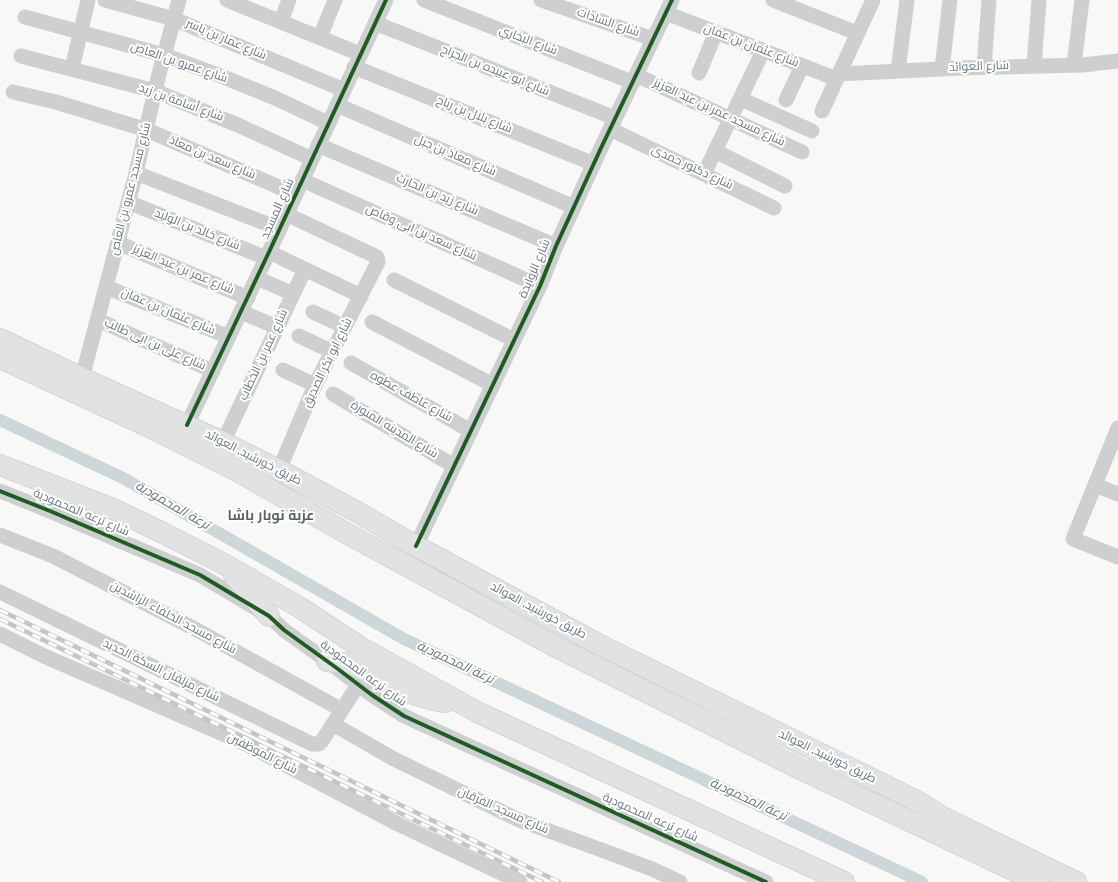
<!DOCTYPE html>
<html>
<head>
<meta charset="utf-8">
<style>
  body { margin:0 }
  canvas { display:block; background:#f8f8f7 }
</style>
</head>
<body>
<canvas width="1118" height="882"></canvas>
<script>
const ctx = document.querySelector('canvas').getContext('2d');
ctx.lineJoin = 'round';
function toPath(rows) {
  const path = new Path2D();
  for (const r of rows) {
    path.moveTo(r[0], r[1]);
    for (let i = 2; i < r.length; i += 2) path.lineTo(r[i], r[i + 1]);
  }
  return path;
}
function stroke(path, color, width, dash) {
  ctx.strokeStyle = color;
  ctx.lineWidth = width;
  ctx.lineCap = dash ? 'butt' : 'round';
  ctx.setLineDash(dash || []);
  ctx.stroke(path);
}
function write(font, color, halo, rows, align = 'center') {
  ctx.font = font + ' "Nunito Sans",Cairo,sans-serif';
  ctx.lineWidth = 4;
  ctx.setLineDash([]);
  ctx.textBaseline = 'middle';
  ctx.strokeStyle = halo;
  ctx.fillStyle = color;
  for (const [text, x, y, turn = 0] of rows) {
    ctx.save();
    ctx.translate(x, y);
    ctx.rotate((+turn || 0) * Math.PI / 180);
    ctx.textAlign = isNaN(turn) ? turn : align;
    if (halo) ctx.strokeText(text, 0, 0);
    ctx.fillText(text, 0, 0);
    ctx.restore();
  }
}
const canal = toPath([
  [0,420,123,478,404,639,922,882]
]);
const minor = toPath([
  [105,0,174,19,344,90],
  [227,0,360,54],
  [424,0,632,82],
  [541,0,653,39],
  [773,0,857,33],
  [666,13,837,79],
  [25,17,164,55,221,76,275,98,328,123],
  [281,21,289,0],
  [375,23,615,118],
  [320,37,335,0],
  [21,56,155,91,240,126,312,159],
  [1074,65,1082,0],
  [1034,66,1039,0],
  [354,67,594,164],
  [984,67,989,0],
  [72,69,88,0],
  [942,69,950,0],
  [898,71,907,0],
  [699,73,716,32],
  [839,74,961,68,1083,65,1118,61],
  [636,75,802,152],
  [13,92,56,102,147,130,295,194],
  [741,99,812,131],
  [786,100,802,66],
  [337,105,574,207],
  [822,111,873,0],
  [610,129,774,208],
  [318,145,556,246],
  [715,151,785,186],
  [136,173,280,229],
  [704,174,763,51],
  [302,180,540,286],
  [128,202,266,258],
  [118,243,248,298],
  [269,252,361,296],
  [257,278,293,294],
  [394,280,514,340],
  [106,287,229,337],
  [241,312,277,327],
  [313,312,345,327],
  [98,320,213,371],
  [372,322,493,385],
  [299,336,333,352],
  [351,363,471,431],
  [283,370,315,385],
  [82,378,136,173,158,78,179,0],
  [333,394,454,466],
  [187,425,269,252,386,0],
  [1118,428,1073,539,1118,557],
  [223,442,305,269],
  [279,470,315,385,378,262,377,257,286,214],
  [1095,485,1118,494],
  [0,491,50,511,200,575,269,616,284,630,338,669,372,695,404,716,766,882],
  [0,535,53,556,197,630,342,710],
  [416,546,540,286,556,246,601,148,672,0],
  [0,592,312,744,319,744,322,741,358,685],
  [0,634,44,656,244,743,398,824,520,882],
  [333,724,392,758,519,820,607,852,652,869,680,882]
]);
const major = toPath([
  [0,339,82,378,223,442,279,470,359,513,416,546,598,644,917,801,944,818,1076,882],
  [0,358,145,425,239,472,346,533,558,648,798,768,1038,882],
  [0,465,113,509,161,532,224,564,299,607,360,647,477,712,844,882],
  [234,576,269,616],
  [327,661,351,664,413,694,433,700,445,702]
]);
const rail = toPath([
  [0,610,559,882],
  [0,619,542,882]
]);
const cycleway = toPath([
  [187,425,269,252,386,0],
  [0,491,50,511,200,575,269,616,284,630,338,669,372,695,404,716,766,882],
  [416,546,540,286,556,246,601,148,672,0]
]);
const streetNames = [
  ["شارع السادات",608,23,19],
  ["شارع عمار بن ياسر",226,40,23],
  ["شارع البخاري",528,41,21],
  ["شارع عثمان بن عفان",751,46,21],
  ["شارع عمرو بن العاص",179,63,19],
  ["شارع العوائد",979,67,-2],
  ["شارع ابو عبيده بن الجراح",495,71,22],
  ["شارع أسامة بن زيد",181,103,20],
  ["شارع مسجد عمر بن عبد العزيز",719,113,25],
  ["شارع بلال بن رباح",474,115,22],
  ["شارع معاذ بن جبل",455,156,23],
  ["شارع سعد بن معاذ",212,158,23],
  ["شارع دكتور حمدى",692,168,25],
  ["شارع مسجد عمرو بن العاص",131,189,-76],
  ["شارع زيد بن الحارث",437,195,23],
  ["شارع المسجد",278,209,-66],
  ["شارع خالد بن الوليد",197,230,22],
  ["شارع سعد بن ابى وقاص",421,233,24],
  ["شارع الزوايدة",535,269,-67],
  ["شارع عمر بن عبد العزيز",183,270,23],
  ["شارع عثمان بن عفان",168,312,23],
  ["شارع على بن ابى طالب",155,345,24],
  ["شارع عمر بن الخطاب",264,355,-65],
  ["شارع ابو بكر الصديق",328,363,-64],
  ["شارع عاطف عطوه",411,397,29],
  ["شارع المدينه المنورة",394,430,31],
  ["طريق خورشيد, العوائد",253,458,27],
  ["شارع ترعه المحمودية",81,513,23],
  ["طريق خورشيد, العوائد",538,611,28],
  ["شارع مسجد الخلفاء الراشدين",173,618,28],
  ["شارع مزلقان السكة الحديد",161,671,26],
  ["شارع ترعه المحمودية",363,674,36],
  ["شارع الموظفين",262,754,27],
  ["طريق خورشيد, العوائد",827,757,26],
  ["شارع مسجد الفرقان",503,811,24],
  ["شارع ترعه المحمودية",650,818,24]
];
const waterNames = [
  ["ترعة المحمودية",172,506,30],
  ["ترعة المحمودية",455,663,25],
  ["ترعة المحمودية",748,800,25]
];
const quarterNames = [
  ["عزبة نوبار باشا",271,517]
];
stroke(canal, '#cdd6d8', 12);
stroke(major, '#d4d4d5', 22);
stroke(minor, '#cecfd0', 15);
stroke(major, '#e1e2e3', 20);
stroke(rail, '#c3c5c6', 4.5);
stroke(rail, '#fff', 3, [9]);
stroke(cycleway, '#1b5e20', 4);
write('12px', '#647581', '#fff', streetNames);
write('italic 13px', '#5e747c', '#fff', waterNames);
write('bold 14px', '#56636c', '#fff', quarterNames);
</script>
</body>
</html>
